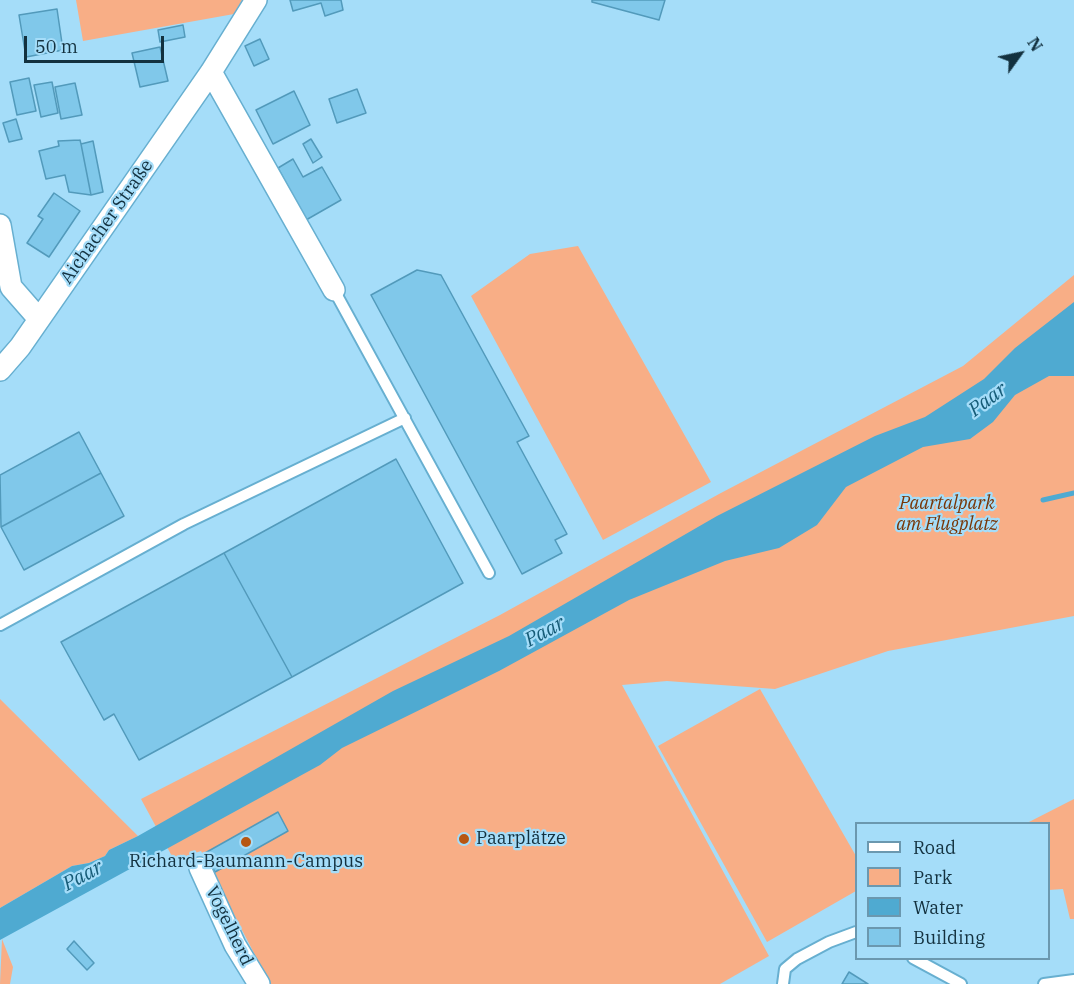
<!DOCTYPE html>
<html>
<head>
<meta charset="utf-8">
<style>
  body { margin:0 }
  #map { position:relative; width:1074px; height:984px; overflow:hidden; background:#a5ddf9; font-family:"IBM Plex Serif",serif }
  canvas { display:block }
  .legend { position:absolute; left:855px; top:822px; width:195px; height:138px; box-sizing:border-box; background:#a5ddf9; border:2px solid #6b98af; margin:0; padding:8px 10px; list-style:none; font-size:18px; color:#13313f }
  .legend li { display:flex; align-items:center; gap:12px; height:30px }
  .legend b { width:30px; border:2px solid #6b98af }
  .north { position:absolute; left:990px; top:24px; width:60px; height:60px; -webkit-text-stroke:4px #a5ddf9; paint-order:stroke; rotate:57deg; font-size:16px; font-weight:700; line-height:24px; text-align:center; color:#13313f }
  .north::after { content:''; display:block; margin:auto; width:21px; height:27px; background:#13313f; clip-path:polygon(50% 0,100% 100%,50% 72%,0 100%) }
  .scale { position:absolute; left:24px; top:36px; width:140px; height:27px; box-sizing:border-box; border:3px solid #13313f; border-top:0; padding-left:8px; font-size:18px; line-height:21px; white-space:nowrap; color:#13313f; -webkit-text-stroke:4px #a5ddf9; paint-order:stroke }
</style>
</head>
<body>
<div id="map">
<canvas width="1074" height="984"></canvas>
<ul class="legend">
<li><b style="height:8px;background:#fff"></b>Road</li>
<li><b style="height:16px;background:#f8ae86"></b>Park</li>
<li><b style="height:16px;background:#4faad1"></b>Water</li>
<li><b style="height:16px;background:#80c8ea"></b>Building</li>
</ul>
<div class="north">N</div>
<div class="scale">50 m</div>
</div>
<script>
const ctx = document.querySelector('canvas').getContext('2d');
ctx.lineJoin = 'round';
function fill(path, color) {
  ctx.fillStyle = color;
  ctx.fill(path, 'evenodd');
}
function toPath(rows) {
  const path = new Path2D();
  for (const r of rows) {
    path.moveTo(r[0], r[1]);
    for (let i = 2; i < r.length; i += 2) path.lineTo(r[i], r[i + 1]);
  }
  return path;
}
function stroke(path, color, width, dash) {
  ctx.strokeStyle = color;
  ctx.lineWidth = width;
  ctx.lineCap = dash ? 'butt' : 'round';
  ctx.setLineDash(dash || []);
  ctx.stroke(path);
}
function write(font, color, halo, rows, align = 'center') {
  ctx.font = font + ' "IBM Plex Serif",serif';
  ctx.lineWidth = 4.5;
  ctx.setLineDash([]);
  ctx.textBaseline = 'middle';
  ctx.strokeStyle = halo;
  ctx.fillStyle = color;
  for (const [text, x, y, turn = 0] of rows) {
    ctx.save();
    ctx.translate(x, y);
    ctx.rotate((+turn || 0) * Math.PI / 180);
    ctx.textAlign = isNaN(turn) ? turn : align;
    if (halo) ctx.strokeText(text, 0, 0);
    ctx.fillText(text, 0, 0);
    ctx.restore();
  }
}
const green = toPath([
  [76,0,242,0,234,14,83,41],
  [578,246,711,482,603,540,471,296,530,254],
  [1074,275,1074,616,888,651,775,689,667,681,622,685,769,956,720,984,270,984,201,851,174,860,141,799,500,615,719,494,963,366],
  [760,689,856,856,856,891,767,942,658,746],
  [0,699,138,836,109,850,105,856,89,863,72,866,0,908],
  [1074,799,1074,919,1070,919,1063,889,1049,890,1048,824,1027,823],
  [2,939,13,967,10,984,0,984]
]);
const water = toPath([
  [1074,302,1074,376,1049,376,1015,395,993,422,970,439,923,447,846,487,817,525,779,548,725,561,629,600,499,671,342,748,320,765,0,940,0,908,72,866,89,863,105,856,109,850,138,836,393,691,509,636,717,516,875,436,925,417,984,379,1015,348]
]);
const stream = toPath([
  [1043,500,1074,493]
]);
const building = toPath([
  [290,0,341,0,343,10,325,16,321,3,293,11,290,0],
  [592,0,665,0,659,20,592,2,592,0],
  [57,9,63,50,26,57,19,15,57,9],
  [183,25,185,37,160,42,158,30,183,25],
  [260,39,269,59,254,66,245,46,260,39],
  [160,47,168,81,140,87,132,53,160,47],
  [29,78,36,111,17,115,10,82,29,78],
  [52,82,58,113,41,117,34,85,52,82],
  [75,83,82,115,61,119,55,87,75,83],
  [357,89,366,113,337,123,329,99,357,89],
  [294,91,310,125,273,144,256,110,294,91],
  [16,119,22,139,9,142,3,123,16,119],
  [311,139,322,157,313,163,303,144,311,139],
  [80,140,81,144,91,195,69,192,65,175,46,179,39,151,59,146,58,141,80,140],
  [93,141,103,192,91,195,81,144,93,141],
  [293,159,303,177,322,167,341,200,306,220,278,168,293,159],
  [54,193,80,211,49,257,27,243,43,219,38,216,54,193],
  [417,270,441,275,529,436,517,442,567,534,555,540,562,553,522,574,371,295,417,270],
  [79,432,101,473,1,527,0,475,79,432],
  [396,459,463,583,292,677,224,553,396,459],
  [101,473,124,516,24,570,1,527,101,473],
  [224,553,292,677,139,760,114,714,104,720,61,642,224,553],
  [278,812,288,831,215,872,205,853,278,812],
  [74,941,94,963,87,970,67,949,74,941],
  [849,972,868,984,842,984,849,972]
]);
const service = toPath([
  [334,290,489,573],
  [0,625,184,524,405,418],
  [913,958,961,984],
  [783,984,785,969,797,959,829,942,856,932],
  [1044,984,1074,980]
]);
const minor = toPath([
  [211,72,334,290],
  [0,225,11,287,39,319],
  [0,370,20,347,211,72,256,0],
  [200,868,235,945,259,984]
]);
const markers = [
  [464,839,6,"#b75712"],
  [246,842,6,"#b75712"]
];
const streetNames = [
  ["Aichacher Straße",107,222,-55],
  ["Vogelherd",229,926,64]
];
const parkNames = [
  ["Paartalpark",947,504],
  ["am Flugplatz",947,525]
];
const poiNames = [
  ["Paarplätze",476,839],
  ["Richard-Baumann-Campus",246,862,"center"]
];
const waterNames = [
  ["Paar",988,400,-37],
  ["Paar",545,632,-28],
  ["Paar",83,876,-28]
];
fill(green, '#f8ae86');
fill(water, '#4faad1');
stroke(stream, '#4faad1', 5);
fill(building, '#80c8ea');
stroke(building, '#529abb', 1.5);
stroke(service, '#67afd0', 14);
stroke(minor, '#67afd0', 24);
stroke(service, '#fff', 10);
stroke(minor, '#fff', 21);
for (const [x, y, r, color] of markers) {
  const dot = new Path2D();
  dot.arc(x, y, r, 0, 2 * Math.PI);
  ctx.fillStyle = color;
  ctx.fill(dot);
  stroke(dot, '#a5ddf9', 2);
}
write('18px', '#13313f', '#a5ddf9', streetNames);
write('italic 18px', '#783607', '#a5ddf9', parkNames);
write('18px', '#13313f', '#a5ddf9', poiNames, 'left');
write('italic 20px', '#165c78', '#a5ddf9', waterNames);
</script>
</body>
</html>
